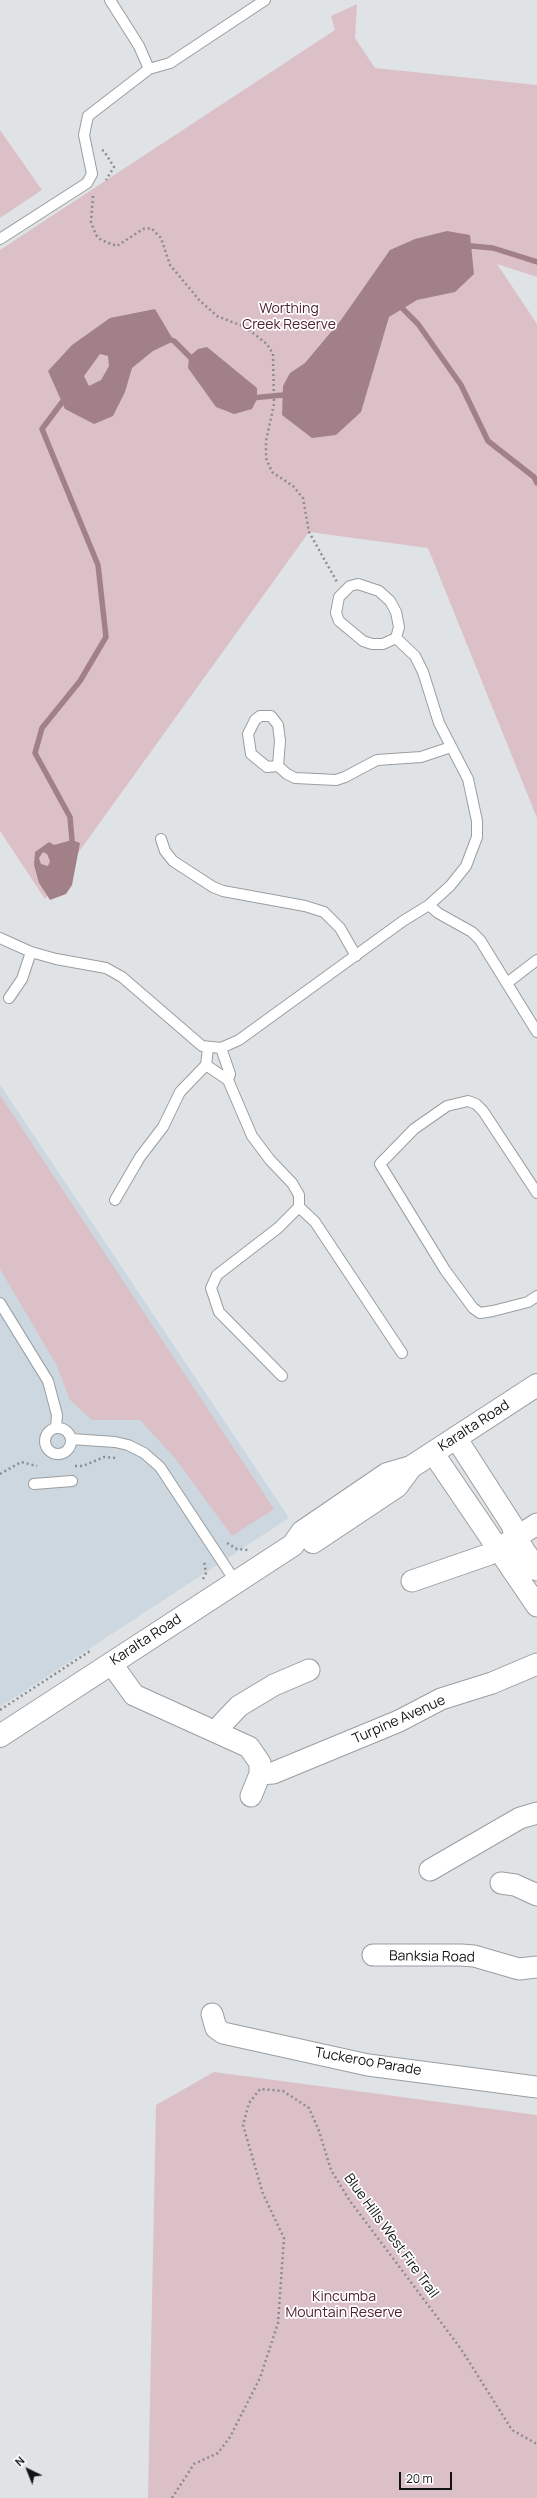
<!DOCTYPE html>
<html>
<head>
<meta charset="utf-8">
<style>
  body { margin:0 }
  #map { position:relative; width:537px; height:2498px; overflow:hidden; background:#dfe3e6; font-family:Manrope,sans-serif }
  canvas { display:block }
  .north { position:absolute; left:8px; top:2450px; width:40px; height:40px; -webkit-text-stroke:3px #fff; paint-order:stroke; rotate:317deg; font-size:11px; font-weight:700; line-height:16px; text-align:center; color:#121314 }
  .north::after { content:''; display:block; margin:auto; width:14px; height:18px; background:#121314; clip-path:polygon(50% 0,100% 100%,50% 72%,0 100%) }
  .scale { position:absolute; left:399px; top:2472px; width:53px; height:18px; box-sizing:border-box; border:2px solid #121314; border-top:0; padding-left:5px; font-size:12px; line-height:14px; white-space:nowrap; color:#121314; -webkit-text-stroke:3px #fff; paint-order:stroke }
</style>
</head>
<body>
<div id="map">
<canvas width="537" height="2498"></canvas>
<div class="north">N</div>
<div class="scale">20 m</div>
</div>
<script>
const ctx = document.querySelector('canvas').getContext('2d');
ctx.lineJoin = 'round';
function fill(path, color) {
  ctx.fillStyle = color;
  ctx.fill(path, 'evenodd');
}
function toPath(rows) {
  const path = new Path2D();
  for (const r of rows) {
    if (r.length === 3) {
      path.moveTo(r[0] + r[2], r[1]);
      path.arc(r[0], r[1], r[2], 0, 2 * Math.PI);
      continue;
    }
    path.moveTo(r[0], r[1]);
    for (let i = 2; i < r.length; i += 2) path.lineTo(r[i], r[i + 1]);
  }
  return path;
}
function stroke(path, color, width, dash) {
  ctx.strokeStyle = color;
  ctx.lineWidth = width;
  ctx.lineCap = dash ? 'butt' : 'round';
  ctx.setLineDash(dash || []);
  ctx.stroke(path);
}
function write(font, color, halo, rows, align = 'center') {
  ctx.font = font + ' Manrope,sans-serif';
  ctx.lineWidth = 3.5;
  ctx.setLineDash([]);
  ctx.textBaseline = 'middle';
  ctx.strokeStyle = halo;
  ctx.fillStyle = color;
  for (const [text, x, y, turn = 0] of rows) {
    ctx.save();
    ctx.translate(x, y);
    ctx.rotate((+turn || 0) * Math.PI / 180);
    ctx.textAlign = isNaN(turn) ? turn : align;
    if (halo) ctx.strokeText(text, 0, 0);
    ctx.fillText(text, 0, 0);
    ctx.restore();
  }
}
const built = toPath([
  [0,1085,289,1518,0,1707]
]);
const green = toPath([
  [357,4,355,38,375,68,537,85,537,277,497,264,537,324,537,818,428,548,309,532,45,899,0,831,0,250,335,30,331,16],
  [0,130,42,190,0,218],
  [0,1095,274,1509,232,1536,174,1457,140,1420,92,1420,70,1400,56,1364,0,1269],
  [214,2072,537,2115,537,2498,148,2498,156,2105]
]);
const water = toPath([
  [447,231,470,235,474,274,455,292,417,300,389,317,361,412,336,435,312,438,282,415,283,386,290,373,305,363,341,320,390,250,415,239],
  [155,309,174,341,153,351,132,368,125,392,113,416,94,424,65,409,48,371,72,345,110,318],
  [100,354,108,356,109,366,101,380,89,386,84,376],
  [207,347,257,388,257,399,252,409,234,414,216,407,188,368,189,357,198,349],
  [72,840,80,843,72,885,66,894,50,900,39,883,34,865,35,852,49,842,54,845],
  [43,852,47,854,50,861,48,866,41,864,39,858]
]);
const stream = toPath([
  [466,249,471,246,493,248,537,262],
  [398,304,418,324,461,385,488,441,534,477,537,483],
  [168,339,174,341,194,361],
  [66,397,42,429,98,565,106,637,80,681,42,728,35,753,70,817,72,840],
  [251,398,283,395,289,391]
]);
const path = toPath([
  [102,150,104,151,114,167,106,180],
  [93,196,91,222,96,235,101,240,117,246,143,229,151,228,161,238,170,265,200,301,217,316,245,327,267,344,273,354,274,404,266,441,266,458,272,472,293,486,303,498,309,532,337,582],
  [75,1466,83,1466,104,1457,116,1458],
  [0,1474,21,1462,37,1466],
  [227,1543,237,1549,248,1550],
  [203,1579,206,1573,204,1561],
  [0,1710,90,1651],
  [172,2498,194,2464,218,2453,230,2437,260,2378,278,2323,284,2238,263,2194,243,2125,249,2103,260,2089,283,2091,309,2108,319,2131,331,2170,350,2201,461,2349,512,2430,537,2444]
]);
const lane = toPath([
  [110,0,139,46,149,69],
  [0,239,87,183,92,174,84,135,88,116,149,69,170,63,265,0],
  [358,584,379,591,390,601,396,612,399,627,396,638,383,644,372,644,363,641,339,621,336,613,339,597,350,586,358,584],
  [260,716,271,716,278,725,280,741,278,766,267,767,251,754,248,734,255,720,260,716],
  [278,766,287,774,295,778,336,780,345,777,377,760,421,757,451,747],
  [161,839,165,851,173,861,213,887,223,891,305,906,324,912,340,928,356,956],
  [429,905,438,913,472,932,480,940,537,1032],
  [0,938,31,952,56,959,106,968,122,977,202,1046,221,1048,239,1040,403,921,429,905,450,886,466,866,477,837,477,821,468,779,439,723,423,672,415,656,396,638],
  [507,983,537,960],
  [9,998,22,979,31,952],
  [221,1048,230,1074,228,1080,252,1136,270,1160,292,1183,299,1195,299,1207,278,1228,217,1275,211,1288,219,1312,282,1376],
  [206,1065,228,1080],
  [537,1193,483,1111,476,1104,468,1101,447,1106,414,1129,380,1164,445,1270,473,1308,480,1313,493,1311,528,1302,537,1296],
  [115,1200,140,1157,163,1127,180,1092,206,1065,208,1048],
  [299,1207,315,1222,402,1353],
  [0,1303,48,1381,57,1415,56,1428],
  [58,1441,13],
  [71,1439,115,1442,128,1445,144,1453,160,1467,235,1581],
  [34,1484,72,1481]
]);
const street = toPath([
  [456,1438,512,1525,516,1538,537,1570],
  [433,1453,537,1606],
  [412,1581,490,1554,537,1524],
  [111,1663,134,1695,249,1747,260,1763,260,1774,251,1796],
  [217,1732,222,1724,239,1706,274,1685,309,1670],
  [260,1774,273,1773,399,1721,441,1699,492,1683,537,1664],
  [430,1870,520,1818,537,1813],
  [501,1883,515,1885,537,1895],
  [373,1955,461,1955,474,1956,519,1969,537,1967],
  [212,2014,216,2028,223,2033,368,2065,537,2087]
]);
const secondary = toPath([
  [313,1542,397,1486,411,1467],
  [0,1736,293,1545,302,1532,387,1474,411,1467,537,1385]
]);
const parkNames = [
  ["Worthing",289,309],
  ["Creek Reserve",289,325],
  ["Kincumba",344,2297],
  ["Mountain Reserve",344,2313]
];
const streetNames = [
  ["Karalta Road",474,1426,-33],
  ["Karalta Road",146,1640,-33],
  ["Turpine Avenue",399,1720,-24],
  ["Banksia Road",432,1957,1],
  ["Tuckeroo Parade",368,2062,10],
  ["Blue Hills West Fire Trail",391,2236,54]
];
fill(built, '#ccd7df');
fill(green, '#dcc0c7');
fill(water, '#a28088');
stroke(stream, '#a28088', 5.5);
stroke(lane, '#9a9ea1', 12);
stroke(street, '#9a9ea1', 23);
stroke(secondary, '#9a9ea1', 24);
stroke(path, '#8a8d8f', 2.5, [2, 3]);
stroke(lane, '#fff', 10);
stroke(street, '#fff', 21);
stroke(secondary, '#fff', 22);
write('14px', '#512131', '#fff', parkNames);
write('14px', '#121314', '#fff', streetNames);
</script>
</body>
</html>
